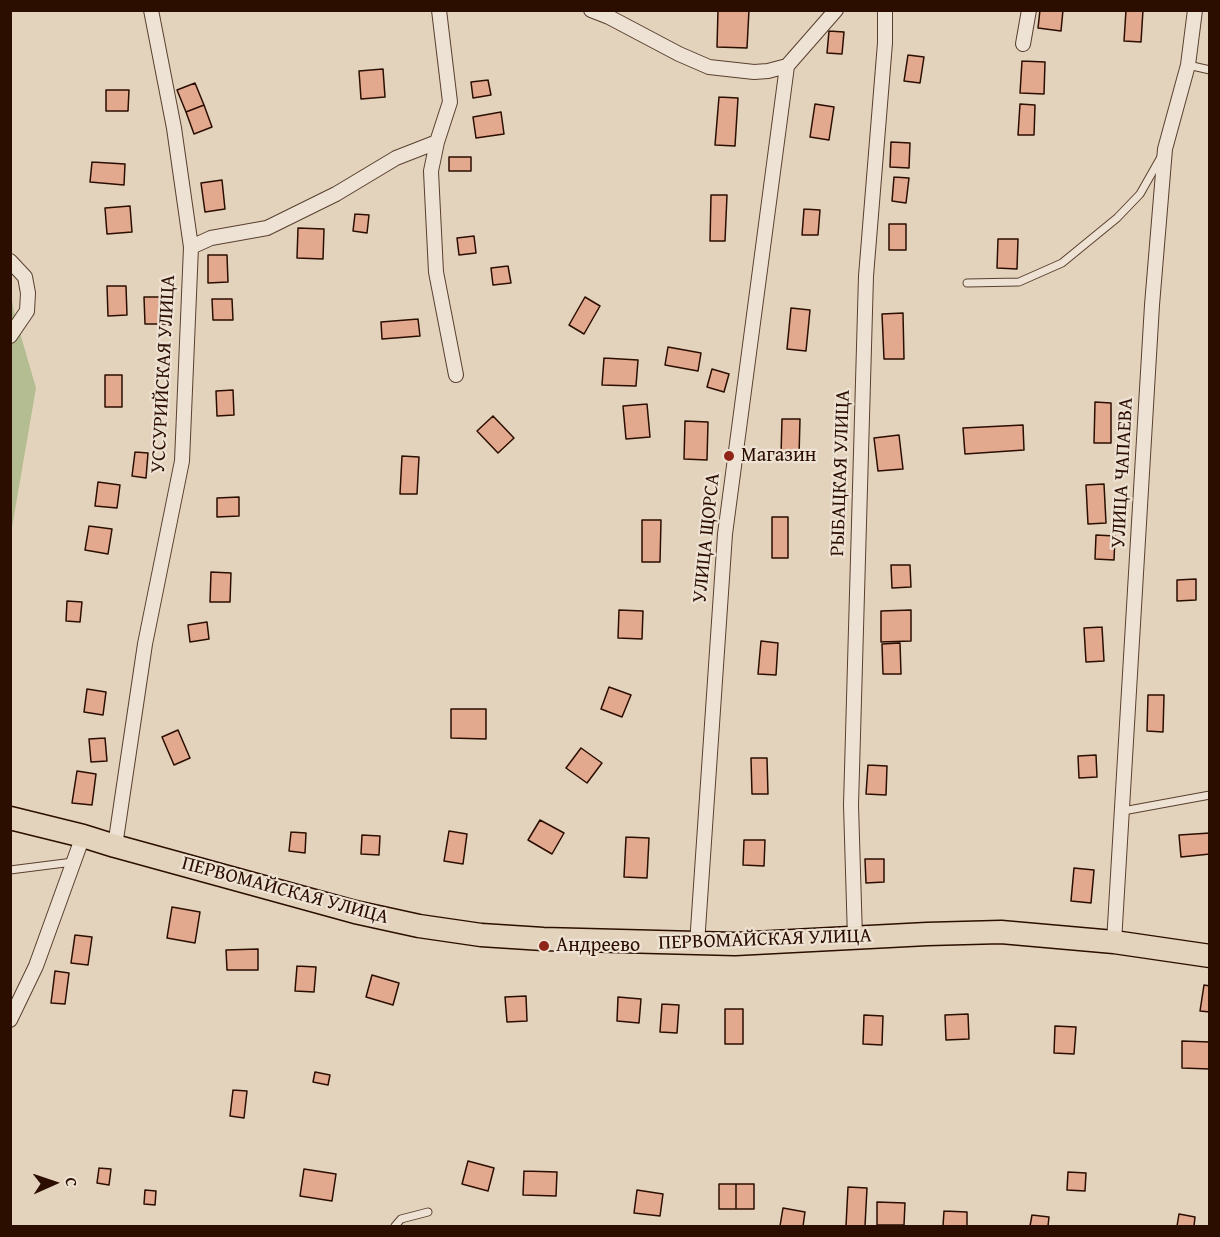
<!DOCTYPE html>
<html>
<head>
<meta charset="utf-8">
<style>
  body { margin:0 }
  #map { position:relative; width:1220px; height:1237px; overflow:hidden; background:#e4d3bc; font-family:"Gentium Book Plus",serif }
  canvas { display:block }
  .frame { position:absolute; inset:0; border:12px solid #2b0e00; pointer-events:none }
  .north { position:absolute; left:24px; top:1153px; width:60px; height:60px; -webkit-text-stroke:4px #ede2d3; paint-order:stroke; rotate:87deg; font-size:16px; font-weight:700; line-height:24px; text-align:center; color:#2b0e00 }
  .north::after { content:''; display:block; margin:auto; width:21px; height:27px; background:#2b0e00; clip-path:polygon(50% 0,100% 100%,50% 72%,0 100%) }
</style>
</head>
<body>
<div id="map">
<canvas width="1220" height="1237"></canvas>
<div class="frame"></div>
<div class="north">С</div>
</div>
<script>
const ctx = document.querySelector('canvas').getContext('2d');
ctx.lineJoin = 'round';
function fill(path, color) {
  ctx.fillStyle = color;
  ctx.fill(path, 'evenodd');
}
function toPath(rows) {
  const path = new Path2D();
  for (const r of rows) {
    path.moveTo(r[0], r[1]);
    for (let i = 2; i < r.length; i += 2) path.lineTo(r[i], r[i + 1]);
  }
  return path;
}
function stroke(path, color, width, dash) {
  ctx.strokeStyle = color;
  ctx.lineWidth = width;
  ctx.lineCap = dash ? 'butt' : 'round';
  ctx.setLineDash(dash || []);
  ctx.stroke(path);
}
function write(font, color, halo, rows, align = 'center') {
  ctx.font = font + ' "Gentium Book Plus",serif';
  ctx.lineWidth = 4.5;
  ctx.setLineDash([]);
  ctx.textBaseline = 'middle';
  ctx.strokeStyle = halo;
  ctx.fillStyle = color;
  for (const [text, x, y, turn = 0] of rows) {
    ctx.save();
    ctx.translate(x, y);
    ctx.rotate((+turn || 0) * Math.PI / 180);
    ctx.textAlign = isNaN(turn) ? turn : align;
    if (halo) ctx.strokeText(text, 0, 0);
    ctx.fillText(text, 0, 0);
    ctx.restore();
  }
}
const green = toPath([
  [10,289,14,312,36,388,11,533]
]);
const building = toPath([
  [718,10,749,10,747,48,717,47,718,10],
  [1040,10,1063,10,1061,31,1038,28,1040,10],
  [1126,10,1143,10,1141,42,1124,41,1126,10],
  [829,31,844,32,842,54,827,53,829,31],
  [908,55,924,57,920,83,904,81,908,55],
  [1022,61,1045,62,1044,94,1020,93,1022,61],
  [383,69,385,97,361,99,359,71,383,69],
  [488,80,491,95,473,98,471,82,488,80],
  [195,83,204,105,186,112,177,90,195,83],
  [106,90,129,90,128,111,106,111,106,90],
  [719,97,738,98,735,146,715,145,719,97],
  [815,104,834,107,829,140,810,137,815,104],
  [1020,104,1035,105,1034,135,1018,135,1020,104],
  [204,105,212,127,194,134,186,112,204,105],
  [501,112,504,134,476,138,473,117,501,112],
  [891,142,910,143,909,168,890,167,891,142],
  [449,157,471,157,471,171,449,171,449,157],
  [92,162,125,164,124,185,90,182,92,162],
  [894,177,909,178,906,203,892,201,894,177],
  [222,180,225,209,205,212,201,183,222,180],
  [711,195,727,195,725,241,710,241,711,195],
  [130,206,132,232,107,234,105,208,130,206],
  [804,209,820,210,818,235,802,235,804,209],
  [355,214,369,215,367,233,353,231,355,214],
  [889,224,906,224,906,250,889,250,889,224],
  [298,228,324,229,323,259,297,258,298,228],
  [474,236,476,253,459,255,457,238,474,236],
  [998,239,1018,239,1017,269,997,268,998,239],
  [208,255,227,255,228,282,208,283,208,255],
  [508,266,511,283,493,285,491,268,508,266],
  [107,286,126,286,127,315,108,316,107,286],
  [144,297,165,297,166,324,145,324,144,297],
  [585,297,600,306,584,334,569,325,585,297],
  [212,299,232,299,233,320,213,320,212,299],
  [791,308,810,310,806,351,787,349,791,308],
  [903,313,904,359,884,359,882,314,903,313],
  [418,319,420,336,382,339,381,322,418,319],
  [668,347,701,353,698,371,665,365,668,347],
  [604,358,638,360,636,386,602,385,604,358],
  [712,369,729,374,724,392,707,387,712,369],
  [105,375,122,375,122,407,105,407,105,375],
  [233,390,234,415,217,416,216,391,233,390],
  [1095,402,1111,403,1111,443,1094,443,1095,402],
  [647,404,650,437,626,439,623,406,647,404],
  [493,416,514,438,498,453,477,431,493,416],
  [782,419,800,419,799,456,781,455,782,419],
  [685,421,708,422,707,460,684,459,685,421],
  [1023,425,1024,450,965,454,963,428,1023,425],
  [899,435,903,469,878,471,874,438,899,435],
  [135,452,148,453,146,478,132,476,135,452],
  [402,456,419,457,417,494,400,494,402,456],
  [98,482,120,485,117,508,95,506,98,482],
  [1104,484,1106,523,1088,524,1086,485,1104,484],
  [239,497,239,516,217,517,217,498,239,497],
  [772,517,788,517,788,558,772,558,772,517],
  [642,520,661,520,660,562,642,562,642,520],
  [89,526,112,529,108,554,85,550,89,526],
  [1096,535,1115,536,1114,560,1095,559,1096,535],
  [891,565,910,565,911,587,892,588,891,565],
  [211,572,231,573,230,602,210,602,211,572],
  [1196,579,1196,600,1177,601,1177,580,1196,579],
  [67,601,82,602,80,622,66,621,67,601],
  [619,610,643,611,642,639,618,638,619,610],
  [911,610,911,641,881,642,881,611,911,610],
  [207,622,209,639,190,642,188,625,207,622],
  [1102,627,1104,661,1086,662,1084,628,1102,627],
  [761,641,778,643,776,675,758,674,761,641],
  [900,643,901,674,883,674,882,644,900,643],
  [609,687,631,695,622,717,601,709,609,687],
  [87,689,106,692,103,715,84,712,87,689],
  [1148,695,1164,695,1163,732,1147,731,1148,695],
  [451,709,486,709,486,739,451,738,451,709],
  [178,730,190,758,174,765,162,737,178,730],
  [105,738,107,761,91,762,89,739,105,738],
  [581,748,602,763,587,783,566,768,581,748],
  [1096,755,1097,777,1079,778,1078,756,1096,755],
  [751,758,767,758,768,794,752,794,751,758],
  [868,765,887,766,886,795,866,794,868,765],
  [77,771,96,774,92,805,72,803,77,771],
  [540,820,564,833,552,854,528,840,540,820],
  [449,831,467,834,463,864,444,861,449,831],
  [291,832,306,833,305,853,289,851,291,832],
  [1210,833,1210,854,1181,857,1179,835,1210,833],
  [362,835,380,836,379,855,361,854,362,835],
  [626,837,649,838,647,878,624,877,626,837],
  [744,840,765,840,764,866,743,865,744,840],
  [865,859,884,859,884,882,866,883,865,859],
  [1074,868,1094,870,1091,903,1071,901,1074,868],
  [172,907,200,912,195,943,167,938,172,907],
  [75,935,92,937,88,965,71,963,75,935],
  [258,949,258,970,227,970,226,950,258,949],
  [297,966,316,967,314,992,295,991,297,966],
  [55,971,69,973,65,1004,51,1003,55,971],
  [372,975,399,983,393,1005,366,997,372,975],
  [1204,985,1210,986,1210,1012,1200,1011,1204,985],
  [526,996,527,1021,507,1022,505,997,526,996],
  [618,997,641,999,639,1023,617,1021,618,997],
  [662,1004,679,1005,677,1033,660,1032,662,1004],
  [725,1009,743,1009,743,1044,725,1044,725,1009],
  [968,1014,969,1039,946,1040,945,1015,968,1014],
  [864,1015,883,1016,882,1045,863,1044,864,1015],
  [1055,1026,1076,1027,1074,1054,1054,1053,1055,1026],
  [1182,1041,1210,1042,1210,1069,1182,1068,1182,1041],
  [315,1072,330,1075,328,1085,313,1082,315,1072],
  [233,1090,247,1091,244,1118,230,1116,233,1090],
  [468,1161,494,1168,488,1191,462,1184,468,1161],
  [99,1168,111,1169,109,1185,97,1183,99,1168],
  [304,1169,336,1174,332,1201,300,1196,304,1169],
  [524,1171,557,1172,556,1196,523,1195,524,1171],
  [1068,1172,1086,1173,1085,1191,1067,1190,1068,1172],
  [719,1184,736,1184,736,1209,719,1209,719,1184],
  [736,1184,754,1184,754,1209,736,1209,736,1184],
  [848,1187,867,1188,865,1226,846,1226,848,1187],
  [145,1190,156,1191,155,1205,144,1204,145,1190],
  [637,1190,663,1194,660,1216,634,1213,637,1190],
  [877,1202,905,1203,904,1225,877,1225,877,1202],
  [783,1208,805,1212,803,1226,780,1226,783,1208],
  [944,1211,967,1212,967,1226,943,1226,944,1211],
  [1179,1214,1195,1217,1194,1226,1177,1226,1179,1214],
  [1032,1215,1049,1217,1048,1226,1030,1226,1032,1215]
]);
const lane = toPath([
  [1188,65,1210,70],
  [967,283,1019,282,1062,263,1117,218,1140,194,1161,157],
  [1123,811,1210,795],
  [10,870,73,862],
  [395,1226,401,1219,428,1212]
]);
const street = toPath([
  [439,10,450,102,437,142,431,171,432,192,436,272,456,375],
  [591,10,609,17,679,54,709,67,754,72,768,71,787,66,836,10],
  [1023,44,1029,10],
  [191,247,211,238,267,228,336,194,396,158,437,142],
  [10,261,25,277,28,293,27,311,10,336],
  [115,846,145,644,182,461,191,247,174,128,151,10],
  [855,938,851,805,866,276,885,43,885,10],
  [1114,942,1152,305,1165,149,1188,65,1195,10],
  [697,944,725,534,787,66],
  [10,1020,36,966,83,836]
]);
const primary = toPath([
  [10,818,83,836,115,846,355,912,419,926,481,935,543,939,735,944,927,934,1001,932,1114,942,1210,956]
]);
const markers = [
  [729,456,6,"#8f2418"],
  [544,946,6,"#8f2418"]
];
const streetNames = [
  ["УССУРИЙСКАЯ УЛИЦА",164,374,-87],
  ["РЫБАЦКАЯ УЛИЦА",841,473,-88],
  ["УЛИЦА ЧАПАЕВА",1123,473,-87],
  ["УЛИЦА ЩОРСА",707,538,-84],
  ["ПЕРВОМАЙСКАЯ УЛИЦА",285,891,15],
  ["ПЕРВОМАЙСКАЯ УЛИЦА",765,940,-2]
];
const poiNames = [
  ["Магазин",741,456],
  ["Андреево",556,946]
];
fill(green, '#b4bc91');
fill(building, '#e3a98f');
stroke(building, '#2b0e00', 1.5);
stroke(lane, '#593f2f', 9);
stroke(street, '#593f2f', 16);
stroke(primary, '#2b0e00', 25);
stroke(lane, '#ede2d3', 7);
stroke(street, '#ede2d3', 14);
stroke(primary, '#e4d3bc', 22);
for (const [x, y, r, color] of markers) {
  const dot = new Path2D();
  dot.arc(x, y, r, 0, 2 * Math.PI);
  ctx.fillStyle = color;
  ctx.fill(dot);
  stroke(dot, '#ede2d3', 2);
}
write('20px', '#2b0e00', '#ede2d3', streetNames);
write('20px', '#2b0e00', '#ede2d3', poiNames, 'left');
</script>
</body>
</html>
